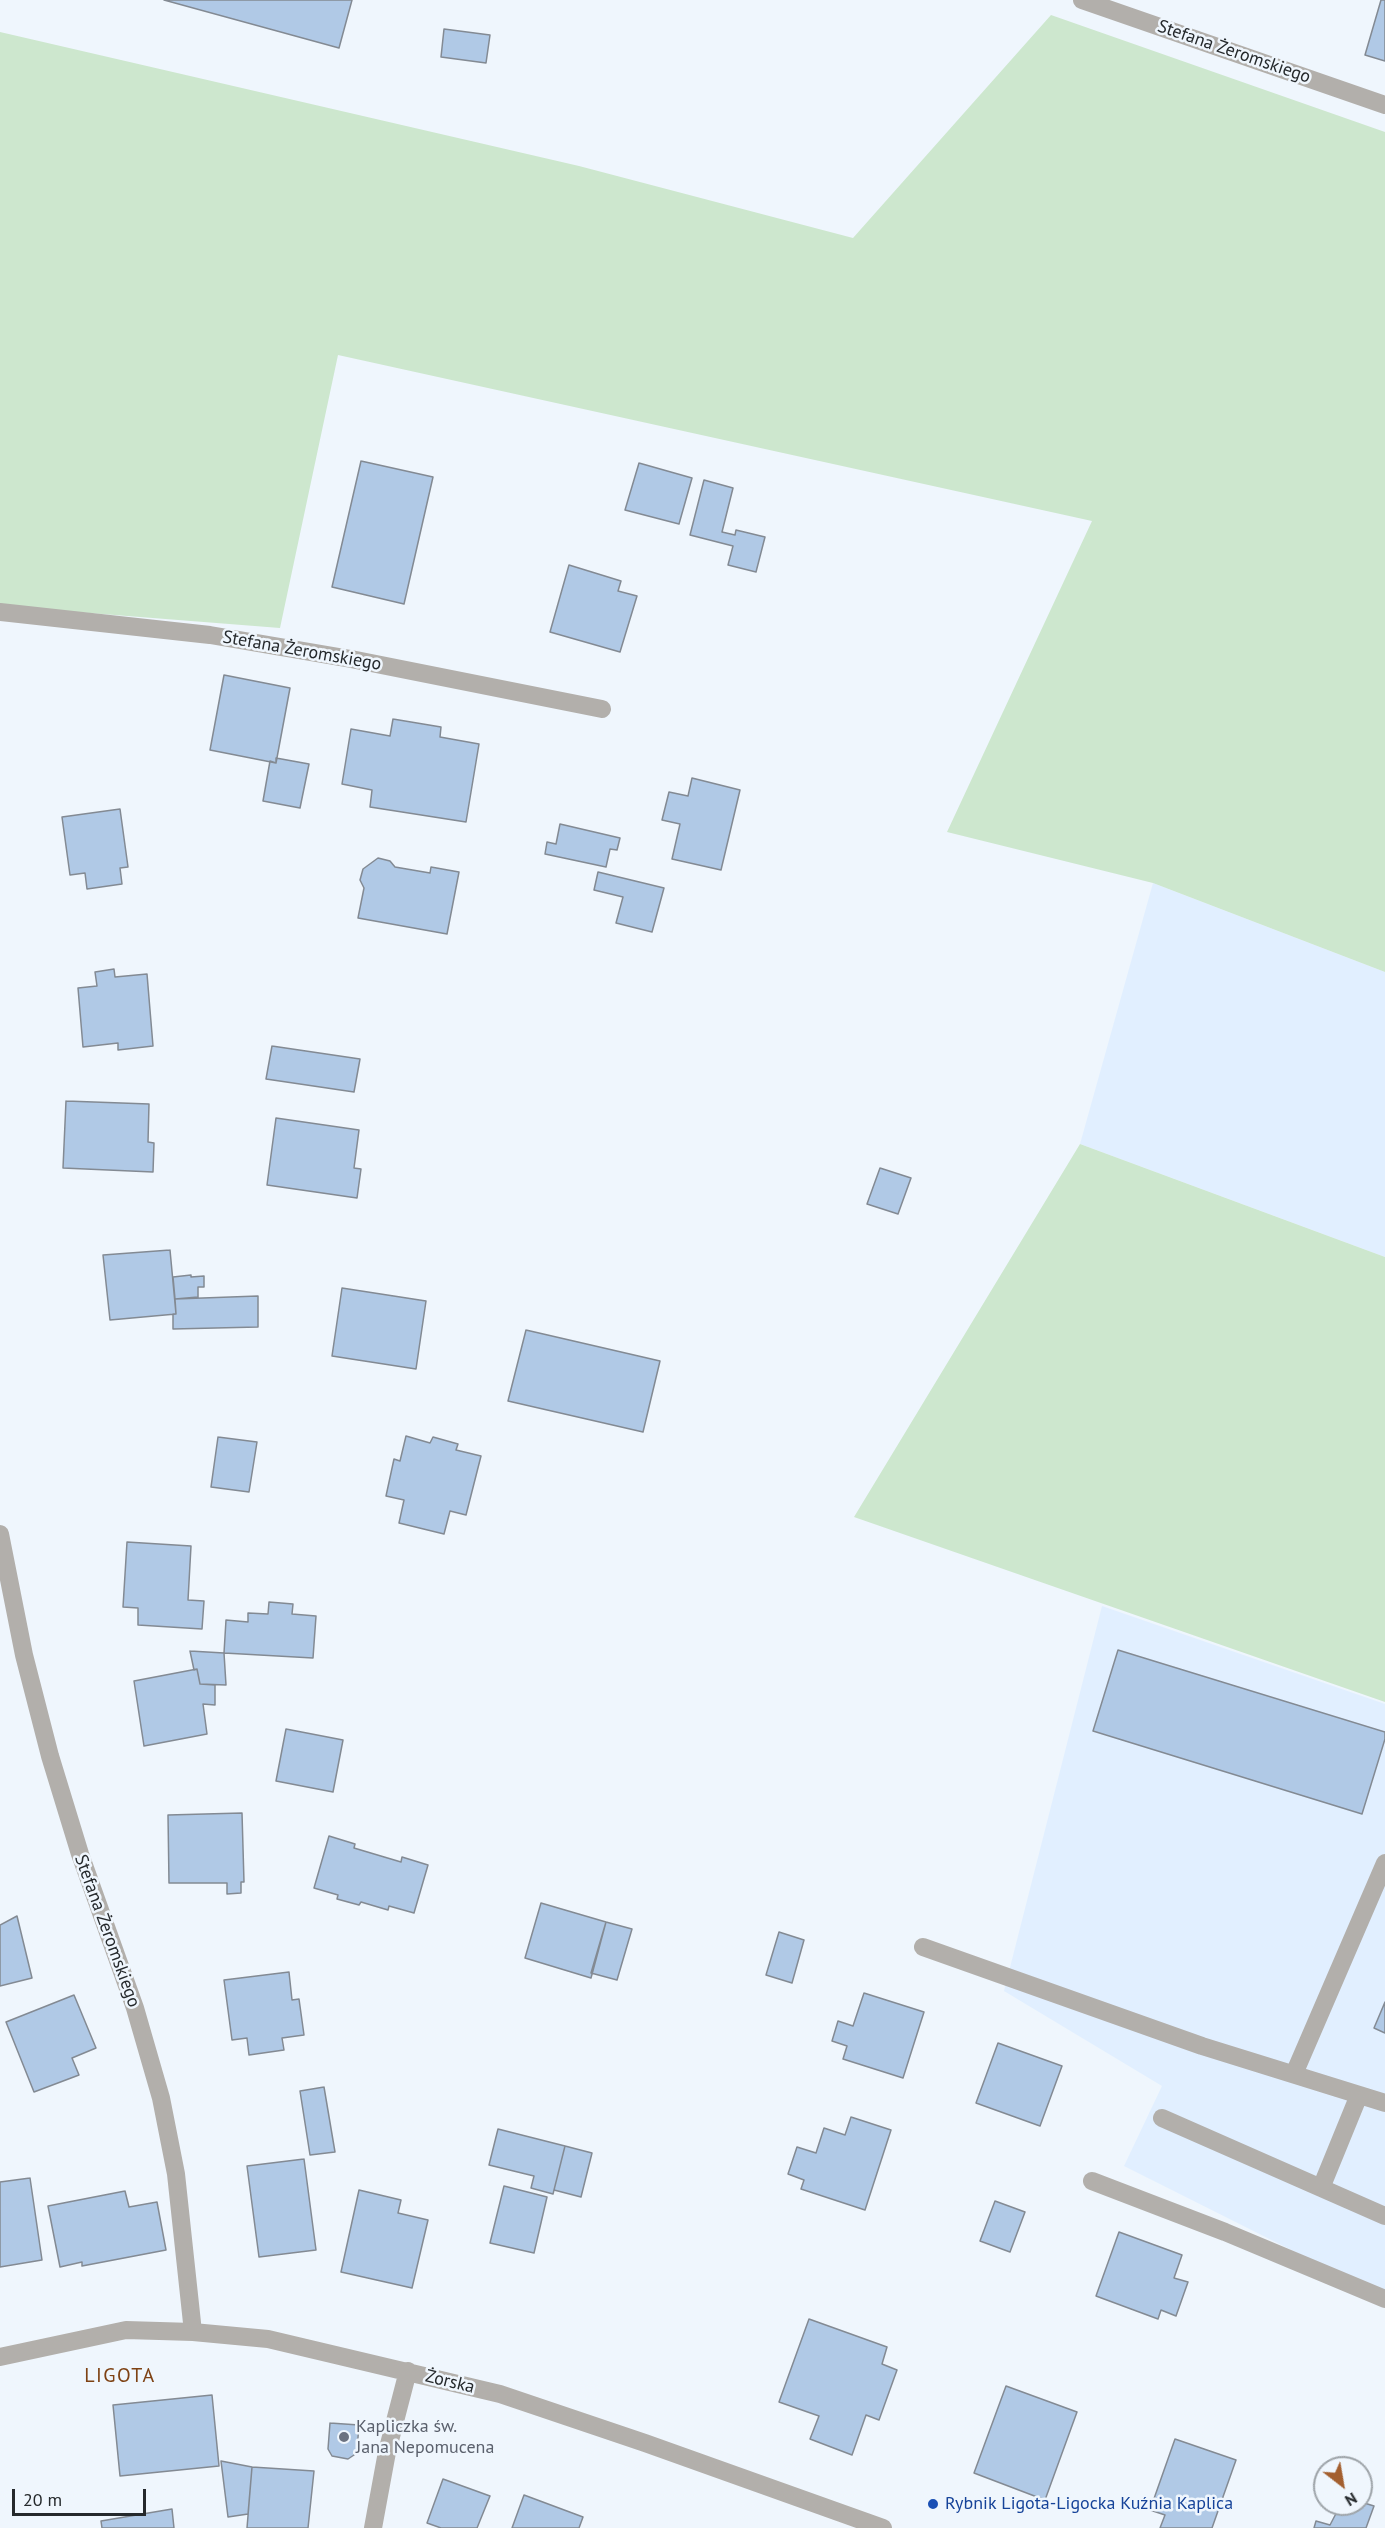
<!DOCTYPE html>
<html>
<head>
<meta charset="utf-8">
<style>
  body { margin:0 }
  #map { position:relative; width:1385px; height:2528px; overflow:hidden; background:#eff6fd; font-family:"PT Sans",sans-serif }
  canvas { display:block }
  .north { position:absolute; left:1313px; top:2456px; width:60px; height:60px; box-sizing:border-box; background:#eff6fd; border:2px solid #9ea4a9; border-radius:50%; rotate:149deg; font-size:16px; font-weight:700; line-height:24px; text-align:center; color:#25292c }
  .north::after { content:''; display:block; margin:auto; width:21px; height:27px; background:#a35f2f; clip-path:polygon(50% 0,100% 100%,50% 72%,0 100%) }
  .scale { position:absolute; left:12px; top:2489px; width:134px; height:27px; box-sizing:border-box; border:3px solid #25292c; border-top:0; padding-left:8px; font-size:18px; line-height:21px; white-space:nowrap; color:#25292c; -webkit-text-stroke:4px #eff6fd; paint-order:stroke }
</style>
</head>
<body>
<div id="map">
<canvas width="1385" height="2528"></canvas>
<div class="north">N</div>
<div class="scale">20 m</div>
</div>
<script>
const ctx = document.querySelector('canvas').getContext('2d');
ctx.lineJoin = 'round';
function fill(path, color) {
  ctx.fillStyle = color;
  ctx.fill(path, 'evenodd');
}
function toPath(rows) {
  const path = new Path2D();
  for (const r of rows) {
    path.moveTo(r[0], r[1]);
    for (let i = 2; i < r.length; i += 2) path.lineTo(r[i], r[i + 1]);
  }
  return path;
}
function stroke(path, color, width, dash) {
  ctx.strokeStyle = color;
  ctx.lineWidth = width;
  ctx.lineCap = dash ? 'butt' : 'round';
  ctx.setLineDash(dash || []);
  ctx.stroke(path);
}
function write(font, color, halo, rows, align = 'center') {
  ctx.font = font + ' "PT Sans",sans-serif';
  ctx.lineWidth = 5;
  ctx.setLineDash([]);
  ctx.textBaseline = 'middle';
  ctx.strokeStyle = halo;
  ctx.fillStyle = color;
  for (const [text, x, y, turn = 0] of rows) {
    ctx.save();
    ctx.translate(x, y);
    ctx.rotate((+turn || 0) * Math.PI / 180);
    ctx.textAlign = isNaN(turn) ? turn : align;
    if (halo) ctx.strokeText(text, 0, 0);
    ctx.fillText(text, 0, 0);
    ctx.restore();
  }
}
const built = toPath([
  [1153,883,1385,972,1385,1257,1080,1144],
  [1102,1606,1385,1704,1385,2297,1124,2166,1162,2086,1004,1991]
]);
const green = toPath([
  [1051,15,1385,132,1385,972,1153,883,947,832,1092,521,338,355,280,628,0,606,0,32,579,166,853,238],
  [1080,1144,1385,1257,1385,1702,854,1517]
]);
const building = toPath([
  [164,0,352,0,339,48,164,0],
  [1381,0,1385,0,1385,61,1365,55,1381,0],
  [444,29,490,35,486,63,441,57,444,29],
  [361,461,433,477,404,604,332,587,361,461],
  [639,463,692,478,679,524,625,510,639,463],
  [704,480,733,488,722,532,735,535,736,530,765,537,756,572,728,565,733,546,690,535,704,480],
  [569,565,621,581,618,591,637,596,620,652,550,632,569,565],
  [224,675,290,688,276,763,210,750,224,675],
  [393,719,441,727,440,737,479,744,466,822,370,807,372,790,342,784,351,729,390,736,393,719],
  [276,758,309,764,300,808,263,801,270,761,276,763,276,758],
  [692,778,740,790,721,870,672,859,680,824,662,820,669,792,688,796,692,778],
  [120,809,128,867,120,868,122,884,87,889,85,873,70,875,62,817,120,809],
  [560,824,620,838,617,850,610,849,606,867,545,854,547,842,556,844,560,824],
  [378,858,390,861,395,867,430,873,431,867,459,872,447,934,358,918,364,888,360,880,363,869,378,858],
  [598,872,664,888,652,932,616,923,623,897,594,890,598,872],
  [114,969,115,977,147,974,153,1046,118,1050,118,1043,83,1047,78,988,97,986,95,972,114,969],
  [272,1046,360,1059,354,1092,266,1079,272,1046],
  [66,1101,149,1104,148,1142,154,1143,153,1172,63,1168,66,1101],
  [276,1118,359,1130,354,1168,361,1169,357,1198,267,1185,276,1118],
  [880,1168,911,1178,898,1214,867,1204,880,1168],
  [170,1250,176,1314,110,1320,103,1255,170,1250],
  [191,1275,191,1277,204,1276,204,1287,198,1287,198,1297,175,1299,173,1277,191,1275],
  [342,1288,426,1301,416,1369,332,1356,342,1288],
  [258,1296,258,1327,173,1329,173,1314,176,1314,175,1299,258,1296],
  [526,1330,660,1361,643,1432,508,1401,526,1330],
  [406,1436,430,1443,433,1437,458,1444,456,1450,481,1456,466,1515,450,1511,444,1534,399,1523,404,1500,386,1496,394,1459,400,1461,406,1436],
  [218,1437,257,1442,249,1492,211,1487,218,1437],
  [127,1542,191,1546,188,1600,204,1601,202,1629,138,1625,138,1608,123,1607,127,1542],
  [269,1602,293,1604,292,1614,316,1616,313,1658,224,1653,226,1620,248,1622,248,1613,268,1614,269,1602],
  [1118,1650,1385,1732,1385,1739,1362,1814,1093,1731,1118,1650],
  [190,1651,224,1653,226,1685,200,1684,197,1669,194,1670,190,1651],
  [197,1669,200,1684,215,1685,215,1705,203,1704,207,1734,144,1746,134,1681,197,1669],
  [286,1729,343,1740,333,1792,276,1781,286,1729],
  [242,1813,244,1882,241,1882,241,1893,227,1894,227,1883,169,1883,168,1815,242,1813],
  [329,1836,355,1844,354,1848,401,1862,402,1857,428,1865,414,1913,389,1906,388,1910,361,1902,359,1905,337,1899,338,1895,314,1888,329,1836],
  [541,1903,606,1922,591,1978,525,1958,541,1903],
  [17,1916,32,1978,0,1986,0,1925,17,1916],
  [606,1922,632,1929,617,1980,591,1973,606,1922],
  [779,1932,804,1940,792,1983,766,1975,779,1932],
  [289,1972,292,2000,299,1999,304,2035,282,2038,284,2050,249,2055,247,2038,232,2040,224,1980,289,1972],
  [864,1993,924,2012,903,2078,843,2059,847,2046,832,2041,838,2021,853,2026,864,1993],
  [74,1995,96,2048,72,2058,79,2075,34,2092,6,2022,74,1995],
  [1385,2002,1385,2033,1374,2028,1385,2002],
  [998,2043,1062,2066,1040,2126,976,2103,998,2043],
  [324,2087,335,2152,310,2155,300,2091,324,2087],
  [851,2117,891,2130,865,2210,801,2189,804,2180,788,2174,797,2147,816,2153,824,2128,845,2135,851,2117],
  [498,2129,565,2146,553,2194,531,2188,534,2176,489,2165,498,2129],
  [565,2146,592,2153,581,2197,554,2190,565,2146],
  [304,2159,316,2250,259,2257,247,2166,304,2159],
  [30,2178,42,2260,0,2267,0,2182,30,2178],
  [504,2186,547,2197,534,2253,490,2243,504,2186],
  [359,2190,401,2200,398,2213,428,2220,412,2288,341,2272,359,2190],
  [125,2191,129,2207,157,2202,166,2250,82,2266,82,2262,60,2267,48,2206,125,2191],
  [995,2201,1025,2212,1010,2252,980,2241,995,2201],
  [1119,2232,1182,2255,1174,2278,1188,2282,1176,2316,1161,2310,1158,2319,1096,2296,1119,2232],
  [809,2319,887,2347,882,2364,897,2370,879,2420,866,2415,852,2455,810,2439,819,2416,779,2402,809,2319],
  [1006,2386,1077,2412,1045,2500,974,2473,1006,2386],
  [212,2395,219,2466,120,2476,113,2405,212,2395],
  [330,2423,359,2425,357,2450,354,2455,348,2459,332,2456,328,2449,330,2423],
  [1175,2439,1236,2460,1212,2528,1160,2528,1165,2515,1150,2510,1175,2439],
  [221,2461,252,2467,248,2514,228,2517,221,2461],
  [252,2467,314,2471,308,2528,247,2528,252,2467],
  [443,2479,490,2496,477,2528,441,2528,427,2523,443,2479],
  [524,2495,583,2517,579,2528,512,2528,524,2495],
  [1361,2502,1374,2506,1366,2528,1314,2528,1316,2521,1330,2525,1341,2504,1361,2504,1361,2502],
  [172,2509,174,2528,102,2528,101,2521,172,2509]
]);
const service = toPath([
  [923,1947,1202,2046,1385,2103],
  [1294,2074,1385,1863],
  [1162,2118,1385,2216],
  [1321,2188,1359,2095]
]);
const minor = toPath([
  [1082,0,1385,105],
  [0,612,210,635,351,659,602,709],
  [0,1534,24,1655,50,1756,80,1854,135,2008,161,2098,176,2174,193,2332],
  [1092,2181,1225,2232,1385,2299],
  [0,2357,126,2330,193,2332,268,2339,500,2394,645,2443,883,2528],
  [373,2528,387,2452,408,2371]
]);
const markers = [
  [344,2437,6,"#6b7280"],
  [933,2504,6,"#1a4fb4"]
];
const streetNames = [
  ["Stefana Żeromskiego",1234,52,19],
  ["Stefana Żeromskiego",302,651,10],
  ["Stefana Żeromskiego",107,1931,70],
  ["Żorska",450,2382,14]
];
const worshipNames = [
  ["Kapliczka św.",356,2427],
  ["Jana Nepomucena",356,2448]
];
const transitNames = [
  ["Rybnik Ligota-Ligocka Kuźnia Kaplica",945,2504]
];
const neighbourhoodNames = [
  ["LIGOTA",120,2376]
];
fill(built, '#e1efff');
fill(green, '#cde7ce');
fill(building, '#b0c9e6');
stroke(building, '#838a93', 1.5);
stroke(service, '#b2afab', 18);
stroke(minor, '#b2afab', 18);
for (const [x, y, r, color] of markers) {
  const dot = new Path2D();
  dot.arc(x, y, r, 0, 2 * Math.PI);
  ctx.fillStyle = color;
  ctx.fill(dot);
  stroke(dot, '#eff6fd', 2);
}
write('18px', '#25292c', '#eff6fd', streetNames);
write('18px', '#5b616d', '#eff6fd', worshipNames, 'left');
write('18px', '#164399', '#eff6fd', transitNames, 'left');
ctx.letterSpacing = '1.5px';
write('20px', '#7e4214', '#eff6fd', neighbourhoodNames);
ctx.letterSpacing = '0px';
</script>
</body>
</html>
